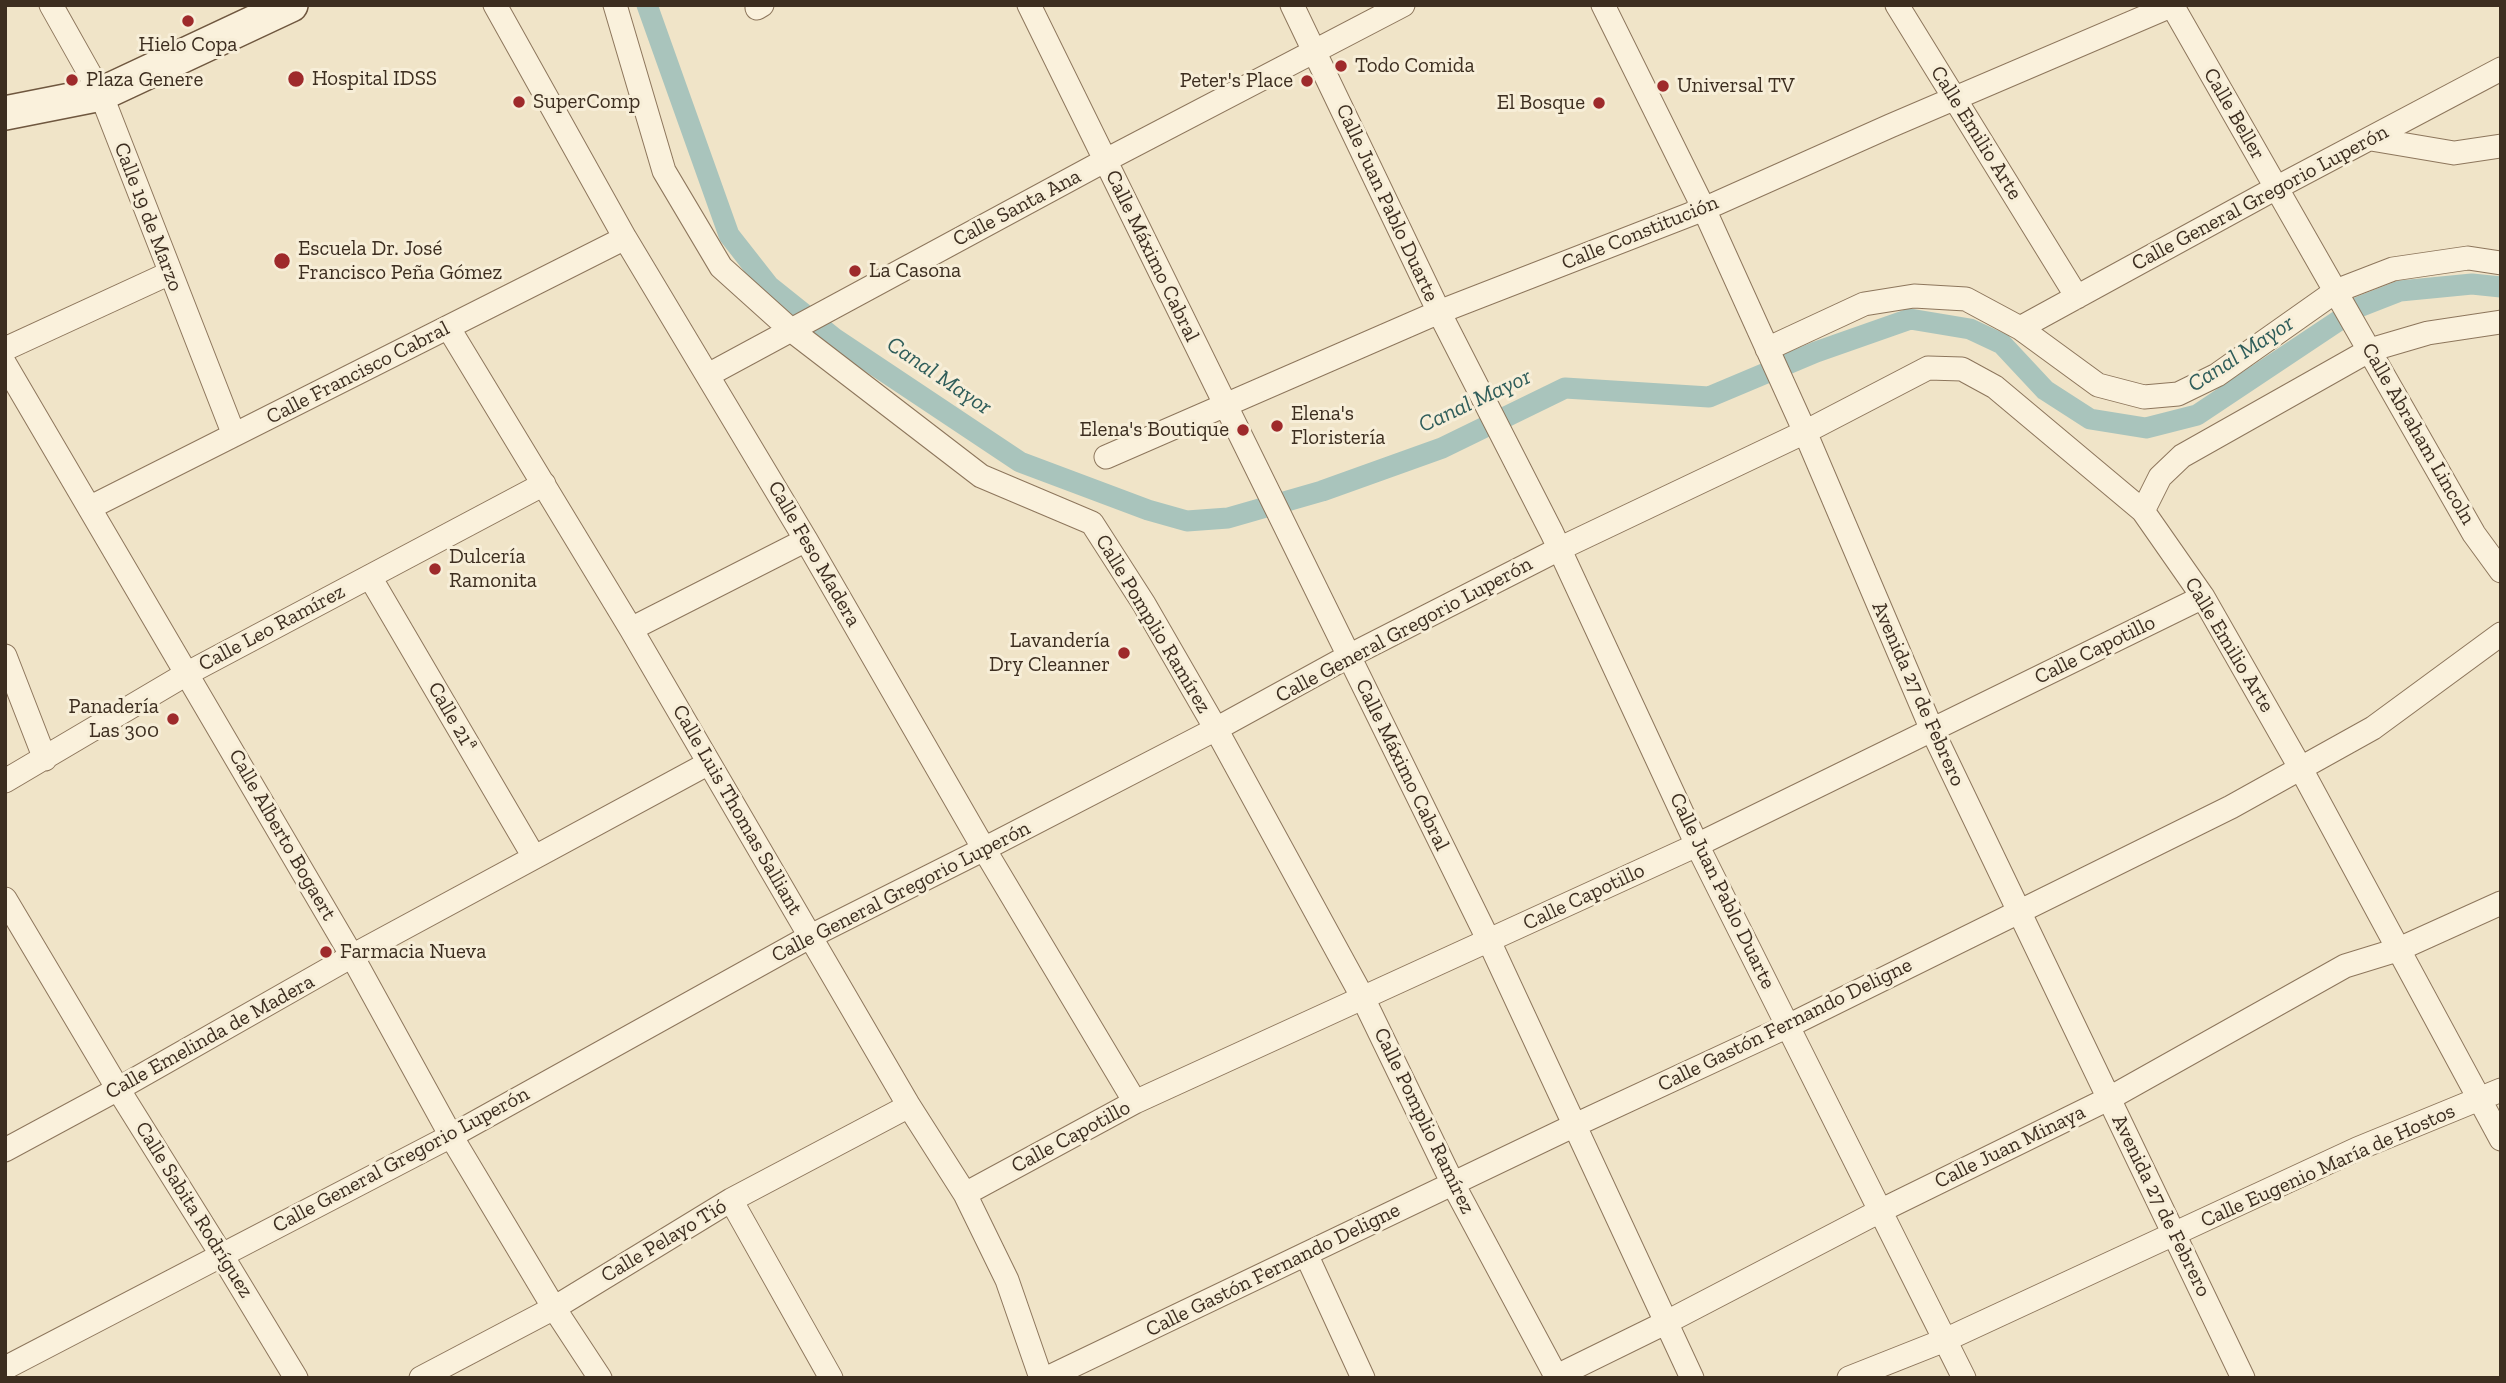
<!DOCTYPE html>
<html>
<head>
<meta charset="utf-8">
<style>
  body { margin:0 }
  #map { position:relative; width:2506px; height:1383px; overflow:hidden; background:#f0e4c8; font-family:"Zilla Slab",serif }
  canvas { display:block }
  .frame { position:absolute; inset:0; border:7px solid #3d2e20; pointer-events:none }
</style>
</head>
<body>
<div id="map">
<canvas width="2506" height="1383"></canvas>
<div class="frame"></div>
</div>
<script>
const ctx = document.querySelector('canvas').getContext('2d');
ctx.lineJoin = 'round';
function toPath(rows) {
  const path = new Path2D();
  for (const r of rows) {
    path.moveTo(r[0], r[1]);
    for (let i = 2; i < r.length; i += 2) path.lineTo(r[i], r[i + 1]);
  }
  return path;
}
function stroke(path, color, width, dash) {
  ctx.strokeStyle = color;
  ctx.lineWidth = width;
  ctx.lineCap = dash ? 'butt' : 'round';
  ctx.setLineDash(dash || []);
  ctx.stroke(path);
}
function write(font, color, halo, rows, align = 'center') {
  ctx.font = font + ' "Zilla Slab",serif';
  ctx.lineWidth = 6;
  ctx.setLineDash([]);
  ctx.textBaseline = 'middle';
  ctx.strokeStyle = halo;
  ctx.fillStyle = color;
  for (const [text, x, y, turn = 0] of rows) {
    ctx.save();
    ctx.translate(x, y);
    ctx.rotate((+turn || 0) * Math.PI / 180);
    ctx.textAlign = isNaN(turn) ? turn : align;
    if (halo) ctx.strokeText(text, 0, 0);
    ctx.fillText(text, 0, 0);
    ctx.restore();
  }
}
const canal = toPath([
  [647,5,729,235,769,286,834,338,1020,462,1148,510,1187,521,1228,518,1322,491,1442,448,1565,388,1709,397,1816,352,1910,319,1970,329,2002,344,2045,390,2090,419,2146,428,2197,415,2359,307,2400,291,2472,284,2501,287]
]);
const minor = toPath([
  [51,5,101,94,234,435],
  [495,5,625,238,806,540,984,849,1135,1102],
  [615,5,664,171,721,267,791,330,981,476,1092,523,1144,604,1216,729,1363,998,1453,1184,1557,1378],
  [1029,5,1489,941,1692,1378],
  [1292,5,1439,312,1552,533,1697,845,1964,1378],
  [1603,5,1704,209,1805,432,1932,730,2243,1378],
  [1897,5,2077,297],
  [2172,5,2474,534,2501,571],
  [757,8,762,5],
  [2371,139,2454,153,2501,146],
  [448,327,631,629,909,1106,965,1194,1007,1280,1041,1378],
  [2020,328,2276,188,2501,69],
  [5,349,170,273],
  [1767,349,1864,304,1914,296,1966,299,2020,328,2098,385,2144,397,2178,394,2217,375,2336,291,2393,269,2468,258,2501,263],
  [5,364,352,956,451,1136,554,1308,600,1378],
  [708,375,1106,160,1403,5],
  [1106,457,1439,312,1704,209,1890,126,2173,5],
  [91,507,625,238],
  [2143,511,2160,477,2182,456,2370,350,2428,333,2501,322],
  [370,577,534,857],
  [631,629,806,540],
  [5,656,45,759],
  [5,781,188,673,544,484],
  [5,899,118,1089,221,1254,296,1378],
  [5,1150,118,1089,352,956,709,763],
  [965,1194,1135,1102,1697,845,2203,597],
  [731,1200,831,1378],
  [1306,1254,1363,1378],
  [5,1368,451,1136,811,936,984,849,1216,729,1349,656,1559,549,1805,432,1928,368,1962,369,1995,387,2143,511,2203,597,2301,769,2501,1139],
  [1557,1376,1667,1322,1880,1211,2108,1099,2345,966,2397,950,2501,903],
  [421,1378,554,1308,731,1200,909,1106],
  [1047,1378,1573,1126,1788,1026,2231,807,2373,728,2501,634],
  [1849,1378,1945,1340,2357,1149,2501,1090]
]);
const secondary = toPath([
  [5,113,101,94,291,5]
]);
const markers = [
  [188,21,7,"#9e2a2b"],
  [1341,66,7,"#9e2a2b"],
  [296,79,9,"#9e2a2b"],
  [72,80,7,"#9e2a2b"],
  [1307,81,7,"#9e2a2b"],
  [1663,86,7,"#9e2a2b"],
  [519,102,7,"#9e2a2b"],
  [1599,103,7,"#9e2a2b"],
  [282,261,9,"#9e2a2b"],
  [855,271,7,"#9e2a2b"],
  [1277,426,7,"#9e2a2b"],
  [1243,430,7,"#9e2a2b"],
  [435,569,7,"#9e2a2b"],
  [1124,653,7,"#9e2a2b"],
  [173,719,7,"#9e2a2b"],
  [326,952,7,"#9e2a2b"]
];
const poiNames = [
  ["Hielo Copa",188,45,"center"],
  ["Todo Comida",1355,66],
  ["Hospital IDSS",312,79],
  ["Plaza Genere",86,80],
  ["Peter's Place",1293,81,"right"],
  ["Universal TV",1677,86],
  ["SuperComp",533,102],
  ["El Bosque",1585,103,"right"],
  ["Escuela Dr. José",298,249],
  ["Francisco Peña Gómez",298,273],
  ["La Casona",869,271],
  ["Elena's",1291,414],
  ["Floristería",1291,438],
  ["Elena's Boutique",1229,430,"right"],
  ["Dulcería",449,557],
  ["Ramonita",449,581],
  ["Lavandería",1110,641,"right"],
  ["Dry Cleanner",1110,665,"right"],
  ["Panadería",159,707,"right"],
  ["Las 300",159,731,"right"],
  ["Farmacia Nueva",340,952]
];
const streetNames = [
  ["Calle Beller",2234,114,60],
  ["Calle Emilio Arte",1976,133,58],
  ["Calle General Gregorio Luperón",2260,198,-28],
  ["Calle Juan Pablo Duarte",1387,203,65],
  ["Calle Santa Ana",1017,208,-28],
  ["Calle 19 de Marzo",148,217,69],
  ["Calle Constitución",1640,233,-22],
  ["Calle Máximo Cabral",1152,256,64],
  ["Calle Francisco Cabral",358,373,-27],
  ["Calle Abraham Lincoln",2418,434,60],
  ["Calle Feso Madera",814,554,60],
  ["Calle Pomplio Ramírez",1153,624,59],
  ["Calle Leo Ramírez",272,628,-28],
  ["Calle General Gregorio Luperón",1404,630,-28],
  ["Calle Emilio Arte",2229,645,59],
  ["Calle Capotillo",2095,650,-26],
  ["Avenida 27 de Febrero",1918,694,66],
  ["Calle 21ª",452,717,60],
  ["Calle Máximo Cabral",1402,765,64],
  ["Calle Luis Thomas Salliant",737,810,60],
  ["Calle Alberto Bogaert",282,835,60],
  ["Calle Juan Pablo Duarte",1722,891,64],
  ["Calle General Gregorio Luperón",901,892,-27],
  ["Calle Capotillo",1584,897,-25],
  ["Calle Gastón Fernando Deligne",1785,1025,-26],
  ["Calle Emelinda de Madera",210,1037,-29],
  ["Calle Pomplio Ramírez",1424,1121,64],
  ["Calle Capotillo",1071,1137,-28],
  ["Calle Juan Minaya",2010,1147,-26],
  ["Calle General Gregorio Luperón",401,1160,-28],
  ["Calle Eugenio María de Hostos",2328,1166,-24],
  ["Avenida 27 de Febrero",2161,1206,64],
  ["Calle Sabita Rodríguez",194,1210,58],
  ["Calle Pelayo Tió",664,1241,-31],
  ["Calle Gastón Fernando Deligne",1273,1270,-26]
];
const waterNames = [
  ["Canal Mayor",2241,354,-33],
  ["Canal Mayor",939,376,34],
  ["Canal Mayor",1475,401,-25]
];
stroke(canal, '#a9c4bc', 21);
stroke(minor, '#8d765c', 25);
stroke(secondary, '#6f573f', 36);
stroke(minor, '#faf1dc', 23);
stroke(secondary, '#faf1dc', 33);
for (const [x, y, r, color] of markers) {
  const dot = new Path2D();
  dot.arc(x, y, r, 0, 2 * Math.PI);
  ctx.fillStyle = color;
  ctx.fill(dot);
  stroke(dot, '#f7eed8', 2.5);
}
write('21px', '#3d2e20', '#f7eed8', poiNames, 'left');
write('21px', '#3d2e20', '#f7eed8', streetNames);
write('italic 23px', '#2f5d5a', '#f7eed8', waterNames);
</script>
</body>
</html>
